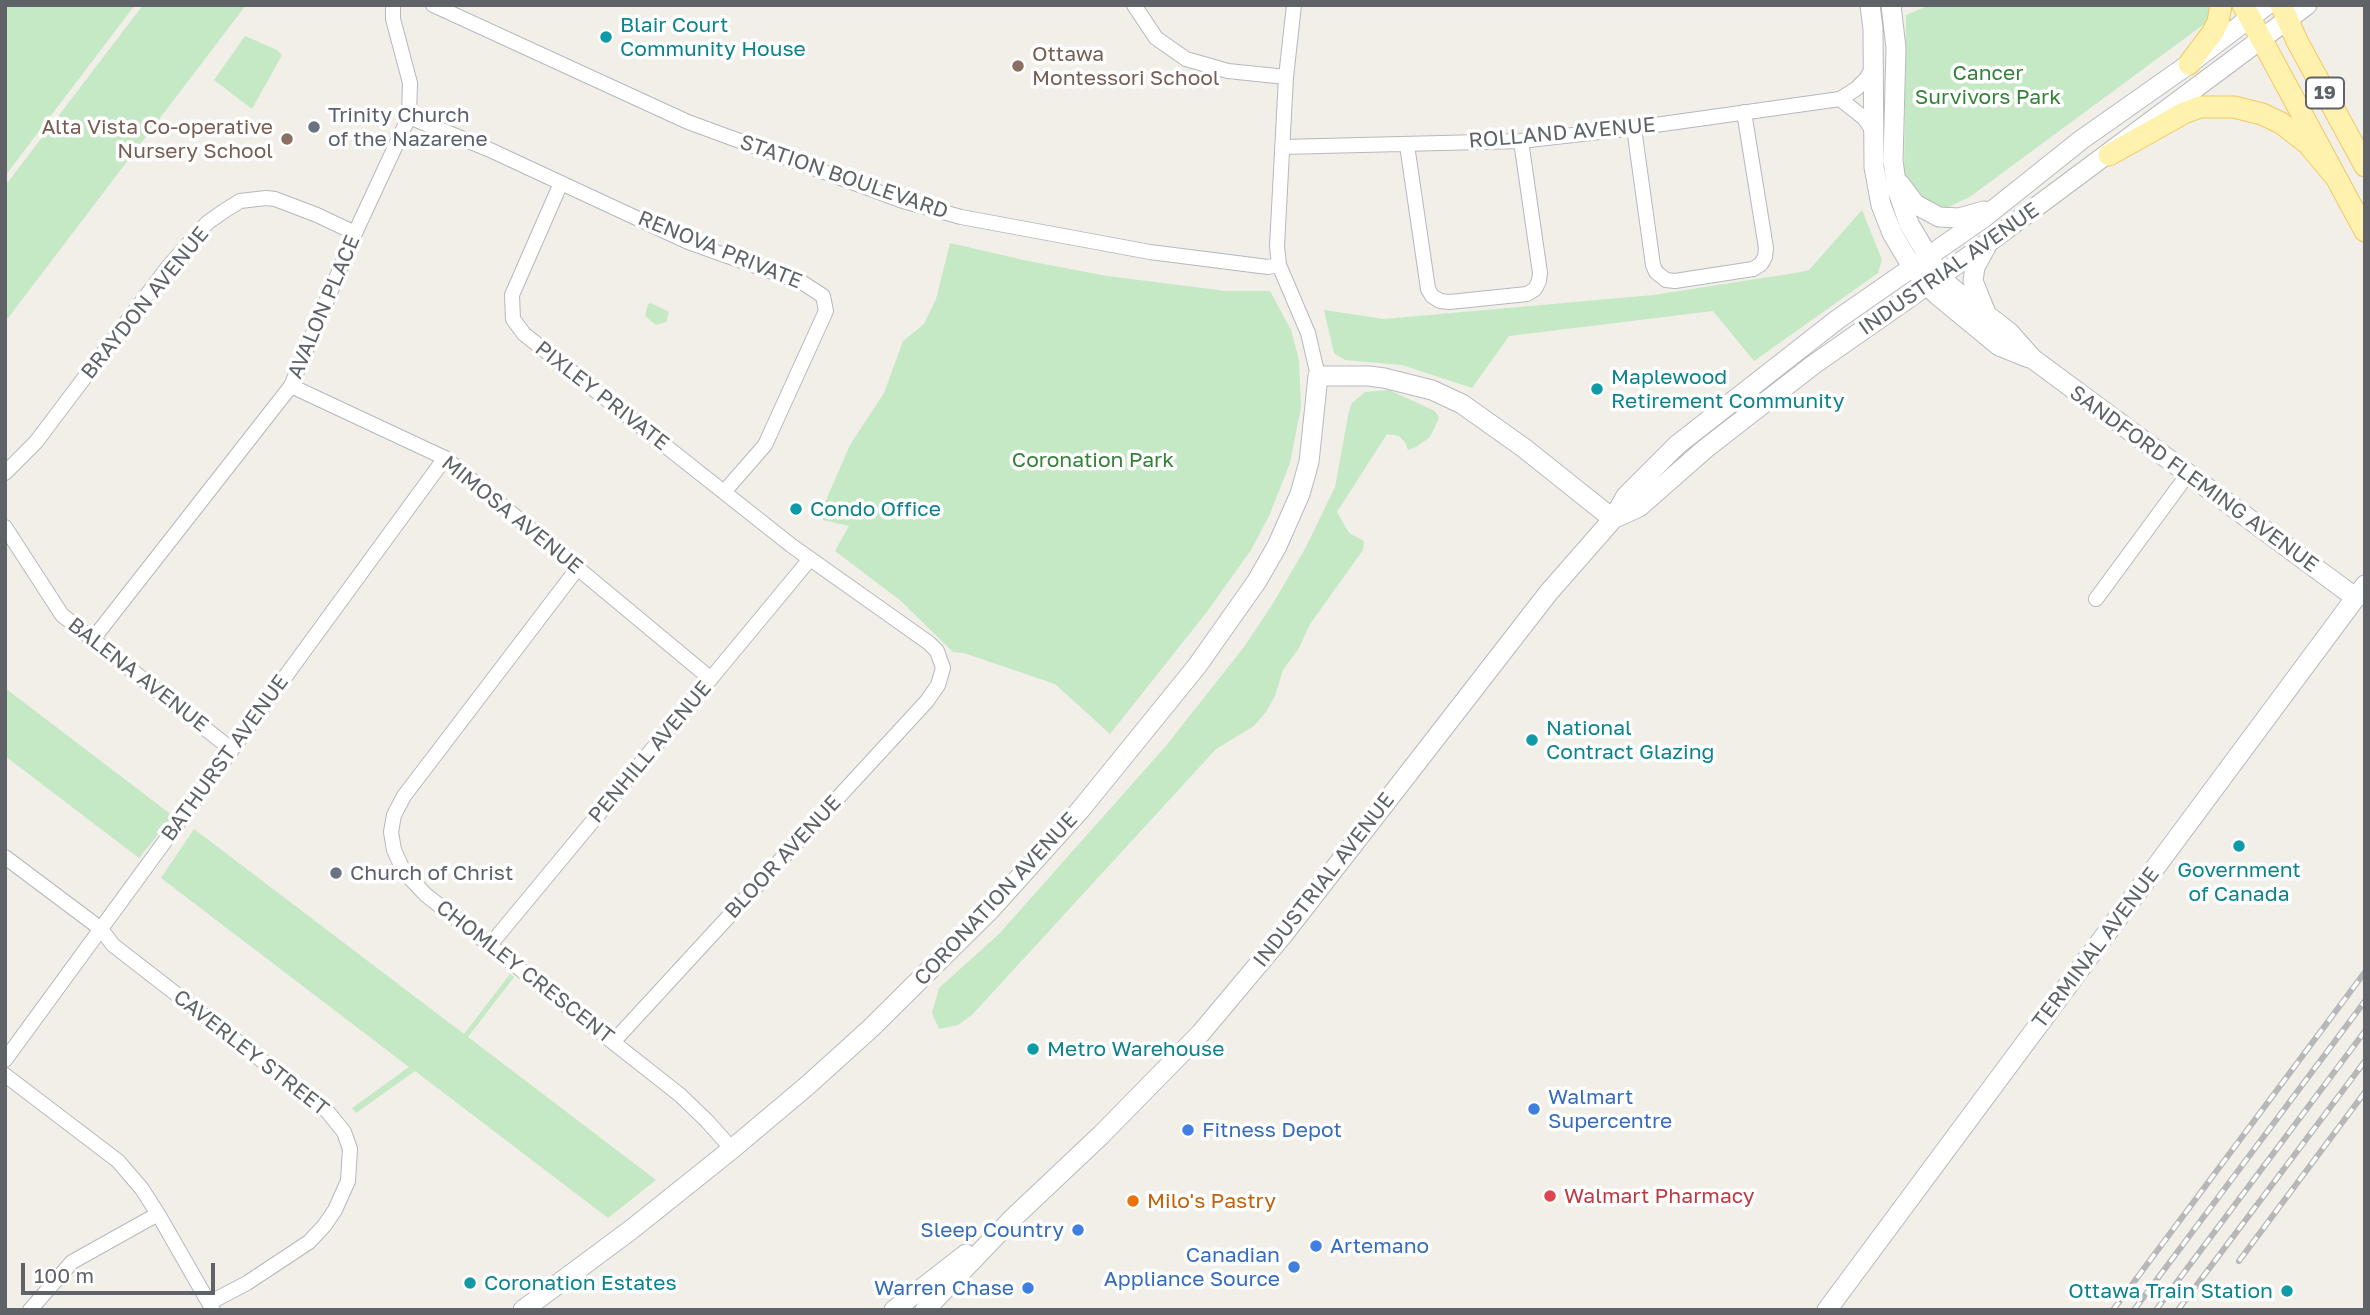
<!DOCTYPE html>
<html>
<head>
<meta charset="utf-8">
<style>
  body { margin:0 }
  #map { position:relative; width:2370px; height:1315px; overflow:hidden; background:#f1efe8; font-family:"Golos Text",sans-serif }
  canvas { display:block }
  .frame { position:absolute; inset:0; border:7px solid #5f6368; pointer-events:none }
  .scale { position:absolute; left:21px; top:1263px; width:194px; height:32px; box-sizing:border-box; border:4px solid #5f6368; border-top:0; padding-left:9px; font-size:21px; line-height:24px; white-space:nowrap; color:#5f6368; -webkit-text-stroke:5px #fff; paint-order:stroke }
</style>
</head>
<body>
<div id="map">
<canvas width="2370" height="1315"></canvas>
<div class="frame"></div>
<div class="scale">100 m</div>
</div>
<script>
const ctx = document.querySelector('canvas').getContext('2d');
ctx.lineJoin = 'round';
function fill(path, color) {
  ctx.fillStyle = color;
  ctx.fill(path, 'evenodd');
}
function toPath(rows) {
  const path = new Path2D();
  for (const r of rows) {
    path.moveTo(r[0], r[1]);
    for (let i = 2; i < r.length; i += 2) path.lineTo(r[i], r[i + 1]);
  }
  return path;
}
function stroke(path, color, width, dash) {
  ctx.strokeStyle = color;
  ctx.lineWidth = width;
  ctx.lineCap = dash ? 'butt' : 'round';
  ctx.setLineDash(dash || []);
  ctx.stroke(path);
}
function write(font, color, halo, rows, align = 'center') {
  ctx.font = font + ' "Golos Text",sans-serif';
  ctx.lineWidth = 7;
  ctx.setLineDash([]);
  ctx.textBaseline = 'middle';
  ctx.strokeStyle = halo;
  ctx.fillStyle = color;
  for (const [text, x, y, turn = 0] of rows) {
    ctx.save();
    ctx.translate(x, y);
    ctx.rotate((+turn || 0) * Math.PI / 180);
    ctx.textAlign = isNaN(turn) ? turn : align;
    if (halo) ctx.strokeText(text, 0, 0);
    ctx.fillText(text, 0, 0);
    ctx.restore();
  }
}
const green = toPath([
  [5,5,135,5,5,176],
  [143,5,246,5,5,322,5,186],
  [1930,5,2212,5,2212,6,2207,22,1971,196,1949,207,1940,207,1911,191,1904,175,1906,15],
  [245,36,277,50,282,55,252,109,214,80],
  [1862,210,1882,260,1878,273,1754,361,1713,311,1509,336,1472,388,1402,365,1345,360,1334,353,1324,310,1384,319,1654,295,1801,272,1809,270],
  [950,243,1028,261,1107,276,1226,291,1270,291,1291,330,1299,360,1301,407,1290,463,1269,516,1251,550,1206,613,1110,734,1055,684,964,653,953,652,901,601,835,551,849,526,823,520,823,507,850,445,884,393,903,341,924,324,936,299],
  [651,303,669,312,666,322,656,325,645,316,648,304],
  [1389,390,1435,411,1439,418,1430,437,1416,447,1408,450,1405,442,1399,436,1387,434,1337,512,1349,533,1364,541,1363,550,1310,624,1299,648,1283,670,1275,696,1266,712,1254,726,1216,749,972,1015,958,1025,939,1029,932,1013,939,988,999,934,1165,747,1244,647,1272,605,1306,547,1335,487,1349,411,1352,403,1365,392],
  [5,688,173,816,139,858,5,756],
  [194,829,464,1034,510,974,514,977,468,1037,656,1180,608,1218,415,1071,356,1113,352,1108,409,1067,161,878]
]);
const street = toPath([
  [433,5,688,122,903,201,961,217,1150,252,1268,267,1279,265],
  [1134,5,1156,38,1186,59,1228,71,1286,77],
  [1294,5,1286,77,1277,246,1279,265,1308,333,1318,376],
  [1840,99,1864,118,1873,131],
  [409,117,488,149,688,242,803,283,823,296,826,311,765,445,724,492],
  [1634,128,1653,265,1656,272,1666,280,1675,281,1753,269,1761,264,1765,257,1766,248,1744,112],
  [1407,145,1428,289,1432,296,1440,301,1450,302,1527,294,1535,289,1539,281,1540,273,1521,141],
  [1282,147,1521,141,1634,128,1840,99,1856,89,1866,79,1873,67],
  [561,183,512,295,513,319,524,334,792,546,929,643,937,651,943,668,938,685,927,701,614,1041],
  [291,386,445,458,711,679],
  [5,473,36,442,168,267,207,223,224,211,240,201,266,198,275,199,317,215,355,233],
  [5,527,62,615,231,749],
  [577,569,404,796,394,815,391,832,394,850,404,872,426,895,680,1095,707,1121,732,1149],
  [2096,599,2188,474],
  [93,639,291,386,355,233,409,117,410,83,393,19,393,5],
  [5,857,101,929,113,945,327,1111,344,1132,350,1149,348,1181,335,1210,324,1226,309,1242,247,1283,209,1303],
  [490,945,810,559],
  [5,1060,445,458],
  [5,1075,118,1161,142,1189,158,1214,213,1310],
  [30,1310,72,1262,158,1214]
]);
const secondary = toPath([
  [1870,5,1873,29,1874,167,1881,205,1892,233,1912,267,1937,295,1999,346,2029,358],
  [1891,5,1896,48,1893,161,1897,189,1909,224,1940,276,1952,288,2009,332,2033,359,2356,598],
  [1900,184,1915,204,1939,217,1959,218,1984,211],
  [1986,247,1975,267,1973,281,1986,313],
  [1613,519,1639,507,1705,449,1813,365,1989,242,2307,5],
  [523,1310,632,1229,732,1149,808,1085,871,1028,991,909,1081,809,1197,666,1257,581,1277,546,1300,494,1309,462,1318,376,1369,376,1384,378,1432,390,1462,404,1524,448,1613,519],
  [894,1310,966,1254],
  [925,1310,1011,1220,1101,1135,1200,1034,1283,935,1549,592,1613,519,1626,496,1677,445,1838,319,1982,219,2081,140,2189,64,2267,5],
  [1827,1310,2365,585]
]);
const primary = toPath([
  [2243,5,2365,231],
  [2281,5,2297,41,2365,166],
  [2189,64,2213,32,2218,22,2221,5],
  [2109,155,2184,113,2200,107,2234,107,2262,114,2281,123,2308,144,2333,174]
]);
const rail = toPath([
  [2239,1261,2365,1092],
  [2113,1310,2365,972],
  [2134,1310,2365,1001],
  [2156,1310,2365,1031],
  [2178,1310,2365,1061]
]);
const markers = [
  [606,37,7,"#0f9aa8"],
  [1018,66,7,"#8d6e63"],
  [314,127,7,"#6b7280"],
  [287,139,7,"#8d6e63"],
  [1597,389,7,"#0f9aa8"],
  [796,509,7,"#0f9aa8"],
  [1532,740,7,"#0f9aa8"],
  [2239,846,7,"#0f9aa8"],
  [336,873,7,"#6b7280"],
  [1033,1049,7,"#0f9aa8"],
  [1534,1109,7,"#3f7fe0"],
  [1188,1130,7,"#3f7fe0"],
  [1550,1196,7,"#e0444e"],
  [1133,1201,7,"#e8710a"],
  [1078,1230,7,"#3f7fe0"],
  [1316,1246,7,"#3f7fe0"],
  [1294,1267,7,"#3f7fe0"],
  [470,1283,7,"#0f9aa8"],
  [1028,1288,7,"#3f7fe0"],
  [2287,1291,7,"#0f9aa8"]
];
const shields = [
  [2325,93,38]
];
const shieldNames = [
  ["19",2325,93]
];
const cultureNames = [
  ["Blair Court",620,25],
  ["Community House",620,49],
  ["Maplewood",1611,377],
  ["Retirement Community",1611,401],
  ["Condo Office",810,509],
  ["National",1546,728],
  ["Contract Glazing",1546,752],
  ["Government",2239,870,"center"],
  ["of Canada",2239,894,"center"],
  ["Metro Warehouse",1047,1049],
  ["Coronation Estates",484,1283],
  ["Ottawa Train Station",2273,1291,"right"]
];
const educationNames = [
  ["Ottawa",1032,54],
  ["Montessori School",1032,78],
  ["Alta Vista Co-operative",273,127,"right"],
  ["Nursery School",273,151,"right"]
];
const parkNames = [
  ["Cancer",1988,73],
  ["Survivors Park",1988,97],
  ["Coronation Park",1093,460]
];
const worshipNames = [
  ["Trinity Church",328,115],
  ["of the Nazarene",328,139],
  ["Church of Christ",350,873]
];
const streetNames = [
  ["ROLLAND AVENUE",1562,133,-5],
  ["STATION BOULEVARD",844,177,19],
  ["RENOVA PRIVATE",720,250,22],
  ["INDUSTRIAL AVENUE",1949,269,-35],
  ["BRAYDON AVENUE",145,303,-51],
  ["AVALON PLACE",324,307,-67],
  ["PIXLEY PRIVATE",602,396,38],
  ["SANDFORD FLEMING AVENUE",2194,479,36],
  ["MIMOSA AVENUE",512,515,39],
  ["BALENA AVENUE",138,675,38],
  ["PENHILL AVENUE",650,752,-50],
  ["BATHURST AVENUE",225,758,-54],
  ["BLOOR AVENUE",783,857,-47],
  ["INDUSTRIAL AVENUE",1324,880,-52],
  ["CORONATION AVENUE",996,899,-47],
  ["TERMINAL AVENUE",2096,948,-53],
  ["CHOMLEY CRESCENT",525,972,38],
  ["CAVERLEY STREET",251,1053,38]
];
const shopNames = [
  ["Walmart",1548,1097],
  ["Supercentre",1548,1121],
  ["Fitness Depot",1202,1130],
  ["Sleep Country",1064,1230,"right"],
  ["Artemano",1330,1246],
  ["Canadian",1280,1255,"right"],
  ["Appliance Source",1280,1279,"right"],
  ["Warren Chase",1014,1288,"right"]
];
const healthNames = [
  ["Walmart Pharmacy",1564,1196]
];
const foodNames = [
  ["Milo's Pastry",1147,1201]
];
fill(green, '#c5e8c5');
stroke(street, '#b5b8bc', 16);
stroke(secondary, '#b6babf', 21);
stroke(primary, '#f2c960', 23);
stroke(street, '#fff', 14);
stroke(secondary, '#fff', 19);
stroke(primary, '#fff2af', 21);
stroke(rail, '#b6b7b8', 6);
stroke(rail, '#fff', 3.5, [10]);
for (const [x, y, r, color] of markers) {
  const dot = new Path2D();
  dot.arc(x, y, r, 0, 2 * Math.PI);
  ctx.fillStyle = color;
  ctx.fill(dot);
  stroke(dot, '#fff', 2.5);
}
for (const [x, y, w] of shields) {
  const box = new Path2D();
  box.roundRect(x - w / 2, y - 15.5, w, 31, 5);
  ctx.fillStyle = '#fff';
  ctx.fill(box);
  stroke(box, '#5f6368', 2);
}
write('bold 19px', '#5f6368', null, shieldNames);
write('21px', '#0d838f', '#fff', cultureNames, 'left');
write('21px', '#785e54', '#fff', educationNames, 'left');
write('21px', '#348238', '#fff', parkNames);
write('21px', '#5b616d', '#fff', worshipNames, 'left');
write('21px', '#5f6368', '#fff', streetNames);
write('21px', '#366cbe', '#fff', shopNames, 'left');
write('21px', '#be3a42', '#fff', healthNames, 'left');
write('21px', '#c56008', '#fff', foodNames, 'left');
</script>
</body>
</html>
